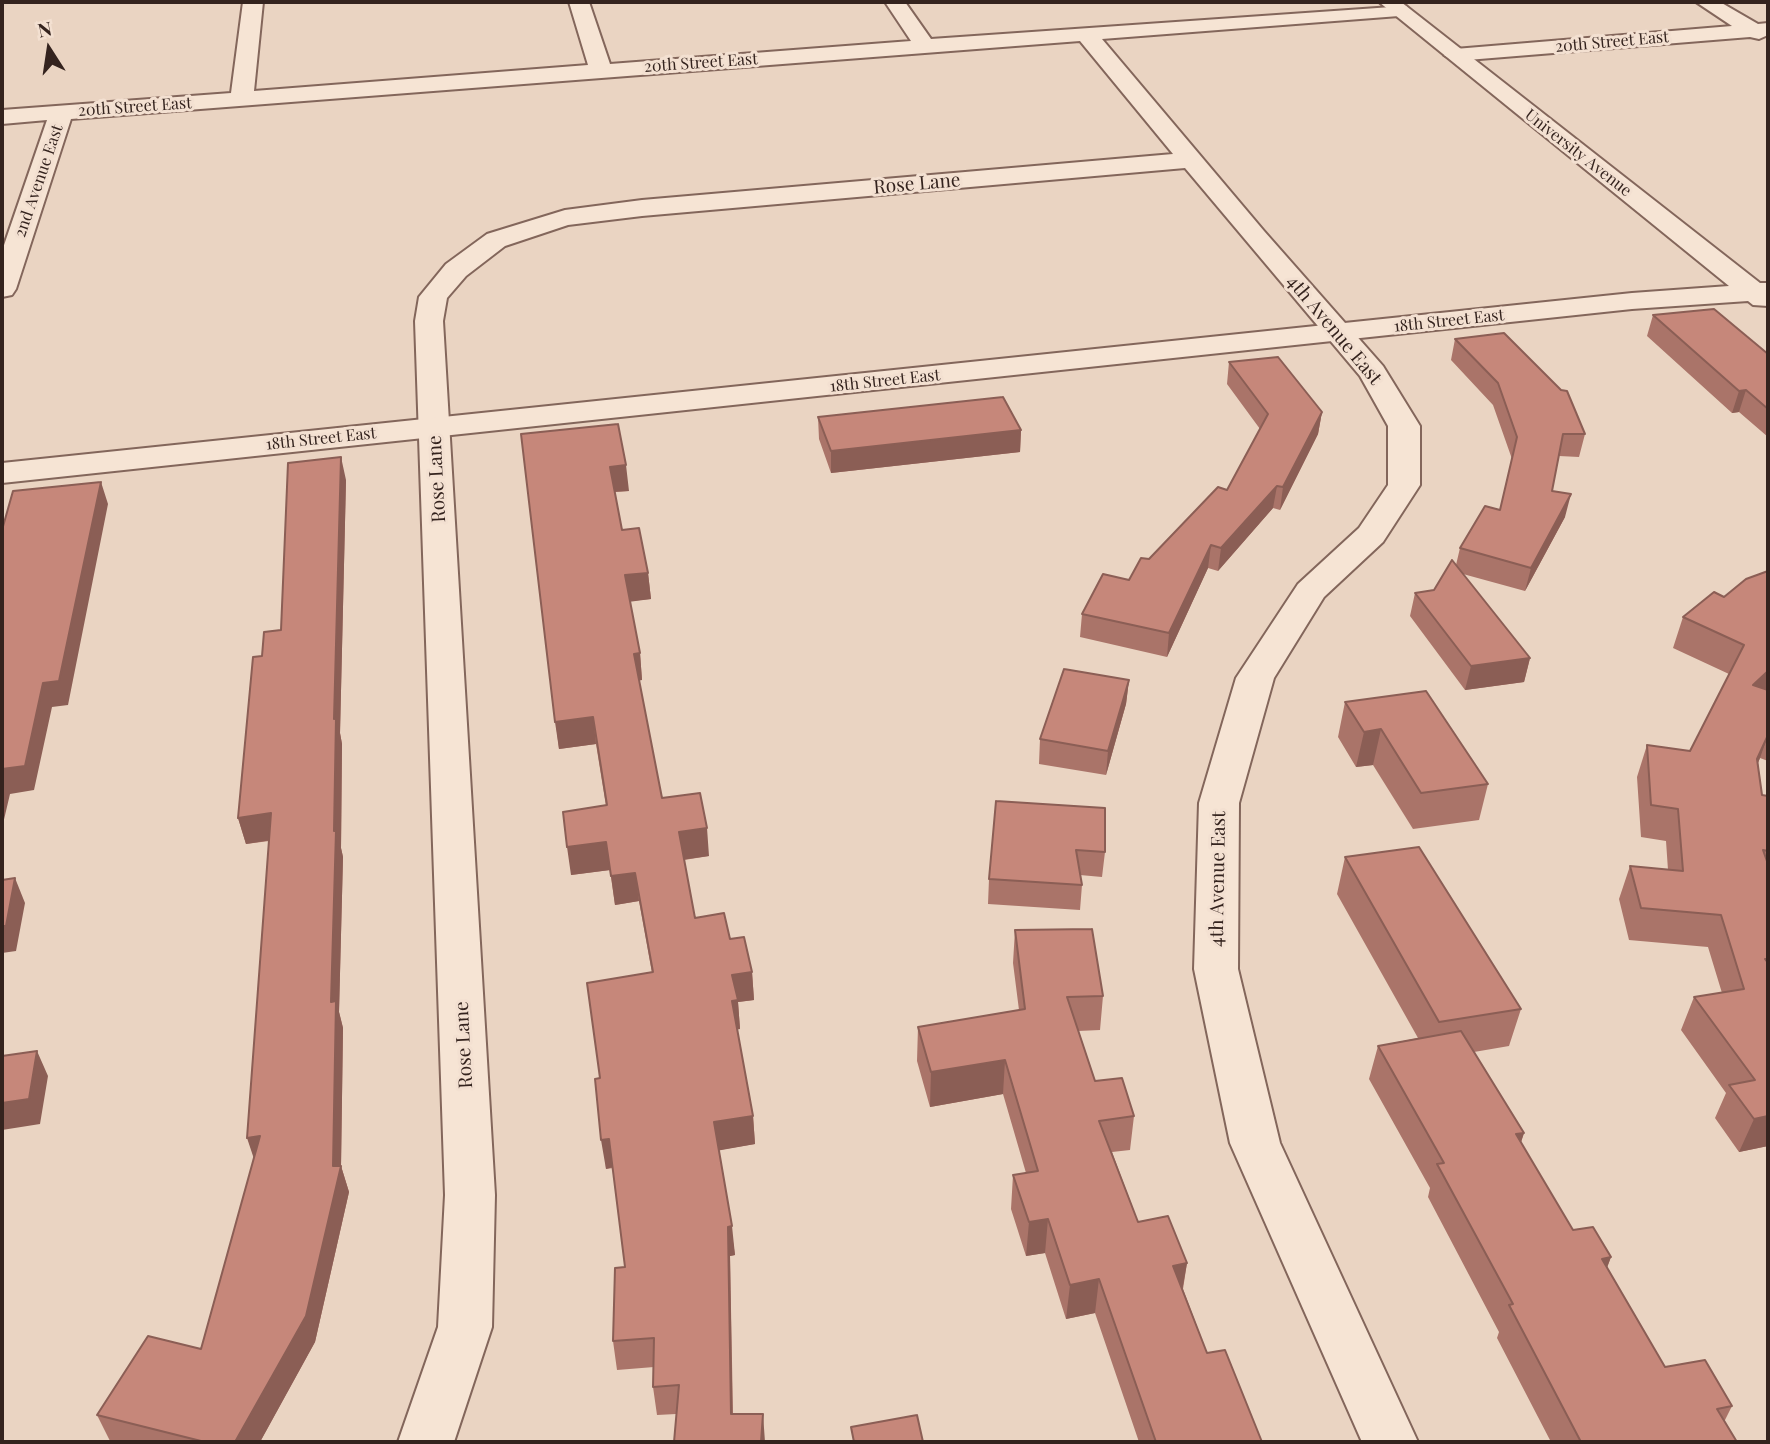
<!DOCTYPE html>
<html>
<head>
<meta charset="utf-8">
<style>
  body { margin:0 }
  #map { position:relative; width:1770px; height:1444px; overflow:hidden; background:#ead4c2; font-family:"Playfair Display",serif }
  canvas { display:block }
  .frame { position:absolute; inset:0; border:4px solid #34231e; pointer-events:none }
  .north { position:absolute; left:14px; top:14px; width:70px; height:70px; -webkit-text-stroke:5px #f3e0d1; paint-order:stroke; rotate:348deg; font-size:19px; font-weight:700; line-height:28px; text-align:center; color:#34231e }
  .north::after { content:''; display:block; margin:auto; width:24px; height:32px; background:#34231e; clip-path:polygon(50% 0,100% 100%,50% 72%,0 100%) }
</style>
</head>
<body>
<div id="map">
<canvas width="1770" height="1444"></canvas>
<div class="frame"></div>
<div class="north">N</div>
</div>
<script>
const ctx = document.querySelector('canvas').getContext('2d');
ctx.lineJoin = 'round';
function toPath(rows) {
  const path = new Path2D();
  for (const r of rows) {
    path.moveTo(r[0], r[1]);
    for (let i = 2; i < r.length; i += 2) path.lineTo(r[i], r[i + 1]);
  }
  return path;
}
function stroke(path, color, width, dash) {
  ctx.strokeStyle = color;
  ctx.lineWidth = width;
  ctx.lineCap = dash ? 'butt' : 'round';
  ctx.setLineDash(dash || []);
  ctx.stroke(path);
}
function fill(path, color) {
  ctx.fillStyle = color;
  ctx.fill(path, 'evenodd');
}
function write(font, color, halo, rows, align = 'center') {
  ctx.font = font + ' "Playfair Display",serif';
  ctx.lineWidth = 6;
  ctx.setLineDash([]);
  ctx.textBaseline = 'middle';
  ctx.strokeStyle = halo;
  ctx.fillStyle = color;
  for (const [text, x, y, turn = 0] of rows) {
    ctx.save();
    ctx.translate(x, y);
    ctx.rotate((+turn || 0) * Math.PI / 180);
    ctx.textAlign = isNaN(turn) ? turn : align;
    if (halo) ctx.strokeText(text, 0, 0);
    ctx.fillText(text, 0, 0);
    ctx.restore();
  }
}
const minor = toPath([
  [243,2,263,2,254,91,588,65,569,2,589,2,610,64,911,41,885,2,905,2,931,39,1406,6,1409,10,1399,16,1102,39,1264,231,1383,366,1420,426,1420,485,1383,542,1324,597,1274,678,1239,803,1238,969,1280,1143,1418,1442,1362,1442,1230,1143,1194,969,1199,803,1236,678,1298,584,1359,528,1388,485,1388,426,1360,376,1185,168,642,216,568,225,505,246,466,276,447,298,443,321,495,1195,492,1327,454,1442,398,1442,438,1327,445,1195,415,321,419,297,446,264,487,234,565,210,642,200,1173,154,1080,41,71,119,16,289,12,295,2,297,2,251,47,120,2,124,2,110,231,93,243,2],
  [1696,2,1720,2,1758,24,1768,23,1768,35,1759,39,1750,37,1455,61,1444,55,1455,49,1732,26,1696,2]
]);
const tertiary = toPath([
  [1379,2,1401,2,1760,283,1768,283,1768,306,1753,305,1748,301,1632,309,2,483,2,463,1632,293,1729,286,1379,2]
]);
const wall = toPath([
  [1653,315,1768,354,1768,437,1739,412,1732,413,1647,336],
  [1455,339,1585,434,1579,457,1559,456,1552,491,1565,517,1525,591,1463,574,1530,658,1524,682,1465,690,1410,616,1415,593,1434,590,1456,565,1460,548,1500,510,1512,459,1493,405,1451,360],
  [1229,362,1322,412,1318,434,1280,510,1273,508,1218,571,1208,568,1167,657,1080,637,1082,614,1129,580,1149,559,1227,490,1260,429,1227,384],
  [818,417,1021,430,1020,452,831,473,819,439],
  [521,434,629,491,614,492,622,530,648,573,651,599,630,601,640,653,642,680,639,680,662,798,709,856,684,860,695,918,730,939,752,972,754,1000,738,1002,740,1029,737,1029,753,1116,755,1144,719,1150,735,1255,730,1256,733,1414,676,1414,657,1415,653,1387,654,1367,617,1370,613,1341,625,1267,613,1168,606,1169,600,1078,652,973,639,901,615,905,610,870,571,875,606,806,596,744,559,749],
  [346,480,340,733,342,744,341,848,343,857,339,1012,343,1028,341,1166,349,1192,315,1342,260,1442,116,1442,110,1441,97,1415,201,1349,254,1160,269,841,246,844,238,818,262,656,281,630],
  [1768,571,1768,761,1760,758,1758,763,1762,795,1768,796,1768,1146,1739,1152,1715,1118,1726,1093,1681,1030,1694,997,1722,993,1708,947,1629,940,1619,899,1630,866,1668,870,1666,841,1641,837,1637,777,1647,745,1690,751,1729,674,1673,648,1683,617,1724,597],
  [1129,680,1126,704,1106,775,1039,764,1040,739],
  [1345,702,1488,784,1479,820,1413,829,1373,765,1356,767,1338,737],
  [1105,808,1105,852,1102,877,1080,875,1082,885,1080,910,988,904,989,879],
  [1345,857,1521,1009,1509,1046,1474,1052,1524,1133,1521,1142,1573,1230,1611,1257,1607,1268,1665,1367,1732,1406,1724,1422,1737,1442,1551,1442,1497,1338,1499,1332,1428,1197,1430,1188,1369,1079,1378,1046,1418,1038,1337,894],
  [1015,930,1103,996,1100,1030,1078,1031,1095,1081,1134,1116,1130,1150,1112,1152,1138,1222,1187,1263,1183,1289,1207,1353,1262,1442,1139,1442,1095,1313,1066,1319,1045,1253,1026,1256,1011,1209,1013,1175,1026,1173,1003,1094,930,1107,917,1061,918,1027,1019,1010,1013,963]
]);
const shadedWall = toPath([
  [1746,390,1739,412,1732,413,1739,391],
  [1322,412,1318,434,1280,510,1283,487],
  [1021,430,1020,452,831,473,831,451],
  [341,457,346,480,340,733,342,744,341,848,343,857,339,1012,343,1028,341,1166,349,1192,315,1342,260,1442,235,1442,333,1166,331,1002,334,831,334,719],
  [626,465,629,491,612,492,610,467],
  [101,482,108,504,68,705,52,707,34,790,10,794,2,828,2,769,43,683],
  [1277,486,1273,508,1218,571,1221,548],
  [1571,494,1565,517,1525,591,1531,568],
  [1211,545,1208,568,1167,657,1169,633],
  [648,573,651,599,628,602,625,575],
  [640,653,642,680,637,681,634,654],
  [1530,658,1524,682,1465,690,1471,666],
  [1768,671,1768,692,1753,685],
  [1129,680,1126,704,1106,775,1108,751],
  [593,717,596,744,559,749,555,722],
  [1381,729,1373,765,1356,767,1364,732],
  [1768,735,1760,758,1745,791,1757,759],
  [271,813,278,839,246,844,238,818],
  [707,828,709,856,681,860,679,832],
  [606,842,610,870,571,875,567,847],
  [635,873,639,901,615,905,611,876],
  [15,878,25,903,16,951,2,953,2,926],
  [752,972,754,1000,738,1002,740,1029,734,1030,732,1001,732,975],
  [37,1051,48,1076,40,1124,2,1130,2,1103],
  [1005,1060,1003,1094,930,1107,931,1072],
  [753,1116,755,1144,716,1151,714,1122],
  [1768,1116,1768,1146,1739,1152,1754,1119],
  [1524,1133,1513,1166,1516,1134],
  [260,1136,256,1165,247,1138],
  [609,1139,613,1167,606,1169,601,1140],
  [1048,1219,1045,1253,1026,1256,1029,1222],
  [732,1226,735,1255,730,1256,733,1442,731,1414,728,1227],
  [1611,1257,1598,1290,1602,1259],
  [1187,1263,1181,1297,1173,1266],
  [1099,1279,1095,1313,1066,1319,1070,1285],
  [763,1414,765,1442,761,1442]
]);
const building = toPath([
  [1714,309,1768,354,1768,409,1746,390,1739,391,1653,315,1714,309],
  [1504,333,1561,390,1567,391,1585,434,1563,434,1552,491,1571,494,1531,568,1460,548,1485,506,1500,510,1517,437,1498,383,1455,339,1504,333],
  [1278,357,1322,412,1283,487,1277,486,1221,548,1211,545,1169,633,1082,614,1103,574,1129,580,1141,558,1149,559,1218,487,1227,490,1268,414,1229,362,1278,357],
  [1003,397,1021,430,831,451,818,417,1003,397],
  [618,424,626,465,610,467,622,530,639,528,648,573,625,575,640,653,634,654,662,798,700,793,707,828,679,832,695,918,724,913,730,939,744,937,752,972,732,975,738,1000,732,1001,753,1116,714,1122,732,1226,728,1227,731,1414,763,1414,761,1442,674,1442,679,1385,653,1387,654,1338,613,1341,615,1268,625,1267,609,1139,601,1140,595,1079,600,1078,587,983,653,972,635,873,611,876,606,842,567,847,563,812,607,805,593,717,555,722,521,434,618,424],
  [341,457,334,719,336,718,334,831,336,831,331,1002,336,1001,333,1166,341,1166,306,1316,235,1442,205,1442,97,1415,148,1336,201,1349,260,1136,247,1138,271,813,238,818,253,657,262,656,264,632,281,630,288,463,341,457],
  [101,482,59,681,43,683,25,766,2,769,2,530,13,491,101,482],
  [1452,560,1530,658,1471,666,1415,593,1434,590,1452,560],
  [1768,571,1768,671,1753,685,1768,690,1768,735,1757,759,1762,795,1768,796,1768,851,1763,850,1768,864,1768,959,1765,959,1768,963,1768,1116,1754,1119,1729,1085,1755,1080,1694,997,1744,989,1721,915,1641,908,1630,866,1683,871,1678,809,1651,805,1647,745,1690,751,1744,645,1683,617,1714,592,1724,597,1746,579,1768,571],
  [1064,669,1129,680,1108,751,1040,739,1064,669],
  [1426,691,1488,784,1421,793,1381,729,1364,732,1345,702,1426,691],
  [996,801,1105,808,1105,852,1076,850,1082,885,989,879,996,801],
  [1419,847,1521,1009,1439,1022,1345,857,1419,847],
  [15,878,6,926,2,926,2,880,15,878],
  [1092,929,1103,996,1067,997,1095,1081,1122,1078,1134,1116,1099,1121,1138,1222,1168,1216,1187,1263,1173,1266,1207,1353,1225,1350,1262,1442,1156,1442,1099,1279,1070,1285,1048,1219,1029,1222,1013,1175,1038,1171,1005,1060,931,1072,918,1027,1025,1009,1015,930,1092,929],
  [1461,1031,1524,1133,1516,1134,1573,1230,1593,1227,1611,1257,1602,1259,1665,1367,1705,1360,1732,1406,1717,1409,1737,1442,1581,1442,1509,1305,1513,1304,1437,1164,1444,1163,1378,1046,1461,1031],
  [37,1051,29,1099,2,1103,2,1056,37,1051],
  [917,1415,923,1442,854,1442,851,1427,917,1415]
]);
const farStreetnames = [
  ["20th Street East",1612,42,-5],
  ["20th Street East",701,63,-4],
  ["20th Street East",135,107,-4],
  ["University Avenue",1578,153,38],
  ["2nd Avenue East",39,181,-71],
  ["18th Street East",1449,321,-6],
  ["18th Street East",885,381,-6],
  ["18th Street East",321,439,-6]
];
const streetNames = [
  ["Rose Lane",917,184,-5],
  ["4th Avenue East",1334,330,50],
  ["Rose Lane",437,479,-93],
  ["4th Avenue East",1218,879,-89],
  ["Rose Lane",464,1045,-93]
];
stroke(minor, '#83665b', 4);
stroke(tertiary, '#83665b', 4);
fill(minor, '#f6e4d4');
fill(tertiary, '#f6e4d4');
fill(wall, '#aa7469');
fill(shadedWall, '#8b5e55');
fill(building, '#c6877a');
stroke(building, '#8b5e55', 2);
write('16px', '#34231e', '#f3e0d1', farStreetnames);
write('19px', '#34231e', '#f3e0d1', streetNames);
</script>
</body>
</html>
